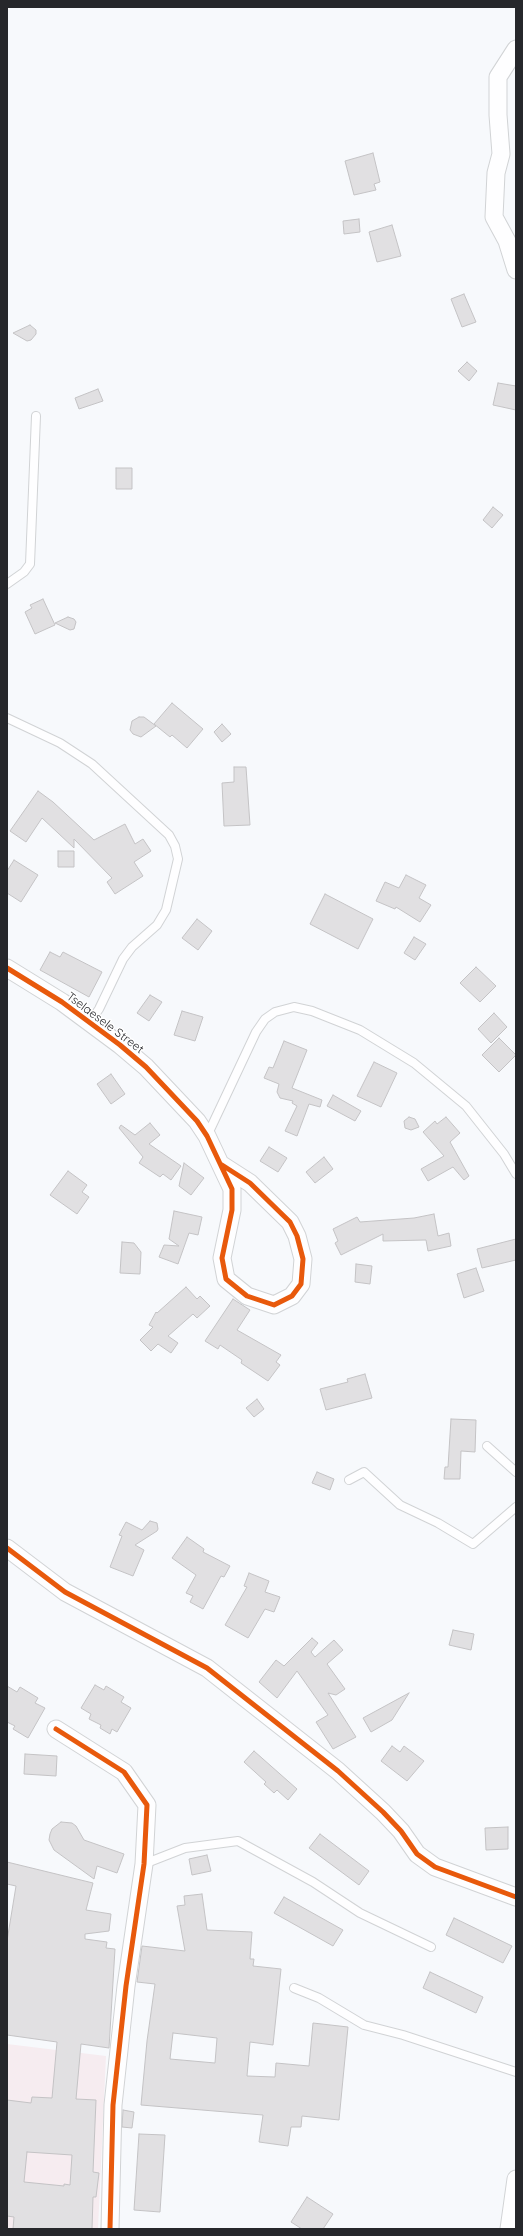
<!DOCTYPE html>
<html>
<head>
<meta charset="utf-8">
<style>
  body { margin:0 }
  #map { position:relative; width:523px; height:2236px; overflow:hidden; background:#f7f9fc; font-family:Quicksand,sans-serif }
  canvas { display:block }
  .frame { position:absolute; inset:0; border:8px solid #26272b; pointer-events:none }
</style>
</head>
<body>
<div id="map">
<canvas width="523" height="2236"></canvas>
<div class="frame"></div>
</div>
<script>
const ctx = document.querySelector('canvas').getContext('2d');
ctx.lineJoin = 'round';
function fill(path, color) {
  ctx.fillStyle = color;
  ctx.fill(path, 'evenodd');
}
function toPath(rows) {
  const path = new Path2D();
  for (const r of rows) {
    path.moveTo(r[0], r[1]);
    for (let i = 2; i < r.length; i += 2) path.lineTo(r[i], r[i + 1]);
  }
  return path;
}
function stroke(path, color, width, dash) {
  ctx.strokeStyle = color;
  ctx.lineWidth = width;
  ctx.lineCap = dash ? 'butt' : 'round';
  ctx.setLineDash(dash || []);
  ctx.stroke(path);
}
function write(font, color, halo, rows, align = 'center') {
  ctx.font = font + ' Quicksand,sans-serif';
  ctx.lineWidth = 3;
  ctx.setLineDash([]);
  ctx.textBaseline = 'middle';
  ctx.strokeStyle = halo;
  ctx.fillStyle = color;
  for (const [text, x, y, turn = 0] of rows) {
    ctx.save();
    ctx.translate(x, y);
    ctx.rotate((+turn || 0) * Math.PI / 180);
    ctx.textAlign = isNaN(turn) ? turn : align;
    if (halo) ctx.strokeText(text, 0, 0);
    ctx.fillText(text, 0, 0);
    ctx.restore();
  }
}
const medical = toPath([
  [7,2044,106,2056,98,2229,7,2229]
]);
const building = toPath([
  [373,153,380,182,374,184,376,190,354,195,345,161,373,153],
  [359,219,360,232,344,234,343,221,359,219],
  [392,225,401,256,377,262,369,232,392,225],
  [464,294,476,322,462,327,451,299,464,294],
  [30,325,36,330,36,334,31,340,27,341,13,333,30,325],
  [467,362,477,371,469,381,458,371,467,362],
  [498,383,516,386,516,410,493,405,498,383],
  [98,389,103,401,79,409,75,398,98,389],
  [116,468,132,468,132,489,116,489,116,468],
  [493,507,503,515,492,528,483,520,493,507],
  [43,599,55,625,35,634,25,612,32,608,30,605,43,599],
  [68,617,74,619,76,622,74,629,70,630,55,623,68,617],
  [172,703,203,729,187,748,172,735,170,737,154,724,172,703],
  [139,717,144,717,156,726,141,737,133,734,130,730,132,721,139,717],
  [222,724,231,734,222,742,214,732,222,724],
  [234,767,246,767,250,825,224,826,222,783,234,782,234,767],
  [38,791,53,802,94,840,125,824,135,844,143,839,151,851,134,862,143,876,115,894,107,882,112,878,74,839,74,848,42,818,26,842,10,831,38,791],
  [58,851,74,851,74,867,58,867,58,851],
  [14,860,38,875,21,902,7,893,7,871,14,860],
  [406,875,426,885,419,898,431,905,420,922,396,907,395,909,376,901,385,882,399,888,406,875],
  [325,894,373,919,358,949,310,924,325,894],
  [197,919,212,931,198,950,182,938,197,919],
  [414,937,426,944,415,960,404,953,414,937],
  [50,952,60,957,63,952,102,972,89,997,40,970,50,952],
  [476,967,496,986,480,1002,460,983,476,967],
  [150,995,162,1002,149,1021,137,1013,150,995],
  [182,1011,203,1017,195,1041,174,1035,182,1011],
  [494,1013,507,1027,491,1043,478,1029,494,1013],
  [499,1038,516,1055,499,1072,482,1055,499,1038],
  [284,1041,307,1050,292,1088,322,1100,320,1107,309,1104,297,1136,285,1131,297,1106,292,1103,293,1101,280,1098,277,1092,279,1084,264,1078,269,1067,273,1068,284,1041],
  [374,1062,397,1073,381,1107,357,1096,374,1062],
  [111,1074,125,1094,111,1104,97,1084,111,1074],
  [333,1095,361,1111,355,1121,327,1106,333,1095],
  [409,1117,415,1119,419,1127,411,1130,405,1128,404,1121,409,1117],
  [446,1117,460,1133,450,1142,469,1176,464,1180,453,1167,428,1181,421,1169,444,1156,423,1132,435,1121,437,1124,446,1117],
  [150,1123,160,1135,149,1144,181,1166,171,1180,163,1174,160,1177,139,1163,143,1157,119,1128,121,1125,135,1135,150,1123],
  [269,1147,287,1158,278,1172,260,1161,269,1147],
  [324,1157,333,1169,315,1183,306,1172,324,1157],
  [184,1163,204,1178,191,1195,179,1186,184,1163],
  [68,1171,87,1185,82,1192,89,1197,77,1214,50,1195,68,1171],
  [174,1211,202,1217,198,1235,189,1233,178,1264,159,1257,164,1245,179,1246,169,1239,174,1211],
  [434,1214,438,1236,449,1233,451,1246,428,1251,426,1240,383,1241,383,1234,341,1255,335,1243,338,1241,333,1229,357,1217,360,1222,414,1218,434,1214],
  [516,1239,516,1260,482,1268,477,1249,516,1239],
  [122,1242,134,1243,141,1252,140,1274,120,1273,122,1242],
  [356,1264,372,1266,370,1284,355,1282,356,1264],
  [476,1268,484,1291,464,1298,457,1274,476,1268],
  [186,1287,197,1299,200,1296,210,1306,197,1318,193,1314,168,1336,178,1343,171,1353,158,1344,151,1351,140,1340,153,1327,149,1325,156,1312,157,1313,186,1287],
  [233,1299,250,1310,237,1330,281,1355,276,1362,280,1365,268,1381,241,1363,242,1360,220,1345,218,1349,205,1341,233,1299],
  [365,1374,372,1398,326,1410,320,1389,348,1382,347,1379,365,1374],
  [257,1399,264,1409,254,1417,246,1408,257,1399],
  [451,1419,476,1420,475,1452,461,1451,460,1479,444,1479,445,1467,448,1467,451,1419],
  [317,1472,334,1479,330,1490,312,1483,317,1472],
  [150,1521,157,1523,158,1529,157,1531,135,1545,144,1550,133,1576,110,1567,122,1536,119,1535,126,1522,142,1530,150,1521],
  [187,1537,204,1549,203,1552,230,1566,224,1577,221,1576,203,1609,190,1602,193,1596,186,1593,196,1575,172,1558,187,1537],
  [249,1573,269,1581,265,1592,280,1597,274,1612,265,1609,248,1638,225,1625,247,1587,244,1586,249,1573],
  [453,1630,474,1634,471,1650,449,1645,453,1630],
  [312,1638,318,1643,311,1652,315,1657,334,1640,343,1650,327,1664,345,1689,336,1695,328,1693,356,1737,333,1749,316,1722,328,1715,297,1671,277,1698,259,1682,276,1660,284,1666,312,1638],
  [95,1685,104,1690,106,1686,124,1697,121,1702,131,1708,117,1732,112,1729,110,1734,100,1728,101,1725,89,1719,91,1714,81,1708,95,1685],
  [7,1686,17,1692,20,1687,38,1698,35,1703,45,1708,28,1738,13,1729,15,1726,7,1722,7,1686],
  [409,1693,392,1720,371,1732,363,1718,409,1693],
  [392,1746,400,1752,404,1746,424,1761,407,1781,381,1761,392,1746],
  [254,1751,297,1789,288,1800,277,1790,274,1793,264,1784,266,1782,244,1762,254,1751],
  [25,1754,57,1756,56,1776,24,1774,25,1754],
  [61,1822,72,1823,76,1826,84,1840,124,1854,117,1873,97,1866,94,1879,54,1850,49,1840,50,1834,52,1829,61,1822],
  [508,1827,508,1849,486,1850,485,1828,508,1827],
  [320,1834,369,1871,359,1885,309,1848,320,1834],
  [207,1855,211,1871,192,1875,189,1859,207,1855],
  [7,1862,93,1883,86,1910,111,1914,109,1931,85,1934,85,1939,107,1942,106,1948,115,1949,109,2048,81,2044,76,2099,96,2100,93,2172,99,2173,96,2197,93,2197,92,2229,13,2229,14,2217,7,2216,7,2100,31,2103,32,2097,52,2098,57,2042,7,2035,7,1941,16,1886,7,1884,7,1862],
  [27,2152,72,2155,70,2185,64,2184,64,2186,24,2182,27,2152],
  [202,1894,207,1930,252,1932,250,1959,254,1959,253,1966,281,1969,273,2045,250,2042,247,2076,275,2077,276,2063,309,2066,313,2023,348,2027,339,2120,302,2116,301,2127,291,2127,288,2146,259,2142,263,2115,141,2105,147,2041,155,1984,137,1982,142,1946,185,1951,177,1906,185,1905,184,1896,202,1894],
  [173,2033,217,2038,215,2063,170,2059,173,2033],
  [284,1897,343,1930,333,1946,274,1913,284,1897],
  [454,1918,512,1946,503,1963,446,1935,454,1918],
  [430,1972,483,1997,476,2013,423,1988,430,1972],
  [123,2110,134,2112,132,2128,122,2127,123,2110],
  [139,2134,165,2135,160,2212,134,2210,139,2134],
  [307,2197,333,2214,323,2229,302,2229,291,2222,307,2197]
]);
const service = toPath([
  [7,584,24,572,30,564,36,416],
  [7,718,60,743,92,764,169,835,175,846,178,859,166,910,157,925,132,947,123,959,99,1009,90,1022],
  [207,1136,256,1032,265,1019,275,1012,294,1007,312,1011,360,1030,414,1063,466,1106,504,1154,516,1174],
  [487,1446,516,1472],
  [349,1480,364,1472,400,1505,438,1523,473,1544,516,1507],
  [144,1864,185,1848,238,1841,313,1882,360,1913,431,1947],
  [294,1988,319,1998,364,2025,403,2035,516,2072]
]);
const minor = toPath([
  [516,49,498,77,498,115,501,154,496,173,494,217,507,241,516,270],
  [7,968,62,1002,120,1045,146,1067,197,1121,207,1136,232,1189,232,1210,222,1258,226,1279,247,1296,274,1305,292,1296,301,1284,303,1259,297,1236,290,1222,250,1183,222,1165],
  [7,1548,65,1592,207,1668,338,1771,383,1812,401,1831,417,1854,435,1867,516,1897],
  [56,1729,124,1772,147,1805,144,1864,126,1986,113,2105,110,2229],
  [509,2229,516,2179]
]);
const cycleway = toPath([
  [7,968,62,1002,120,1045,146,1067,197,1121,207,1136,232,1189,232,1210,222,1258,226,1279,247,1296,274,1305,292,1296,301,1284,303,1259,297,1236,290,1222,250,1183,222,1165],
  [7,1548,65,1592,207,1668,338,1771,383,1812,401,1831,417,1854,435,1867,516,1897],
  [56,1729,124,1772,147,1805,144,1864,126,1986,113,2105,110,2229]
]);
const streetNames = [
  ["Tselaesele Street",105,1023,37]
];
fill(medical, '#f6ecf0');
fill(building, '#e1e0e2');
stroke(building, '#c4c3c5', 1);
stroke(service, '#d1d3d5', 10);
stroke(minor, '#d1d3d5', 19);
stroke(service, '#fefeff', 8);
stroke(minor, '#fefeff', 17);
stroke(cycleway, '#e8590c', 5);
write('12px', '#26272b', '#fff', streetNames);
</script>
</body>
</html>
